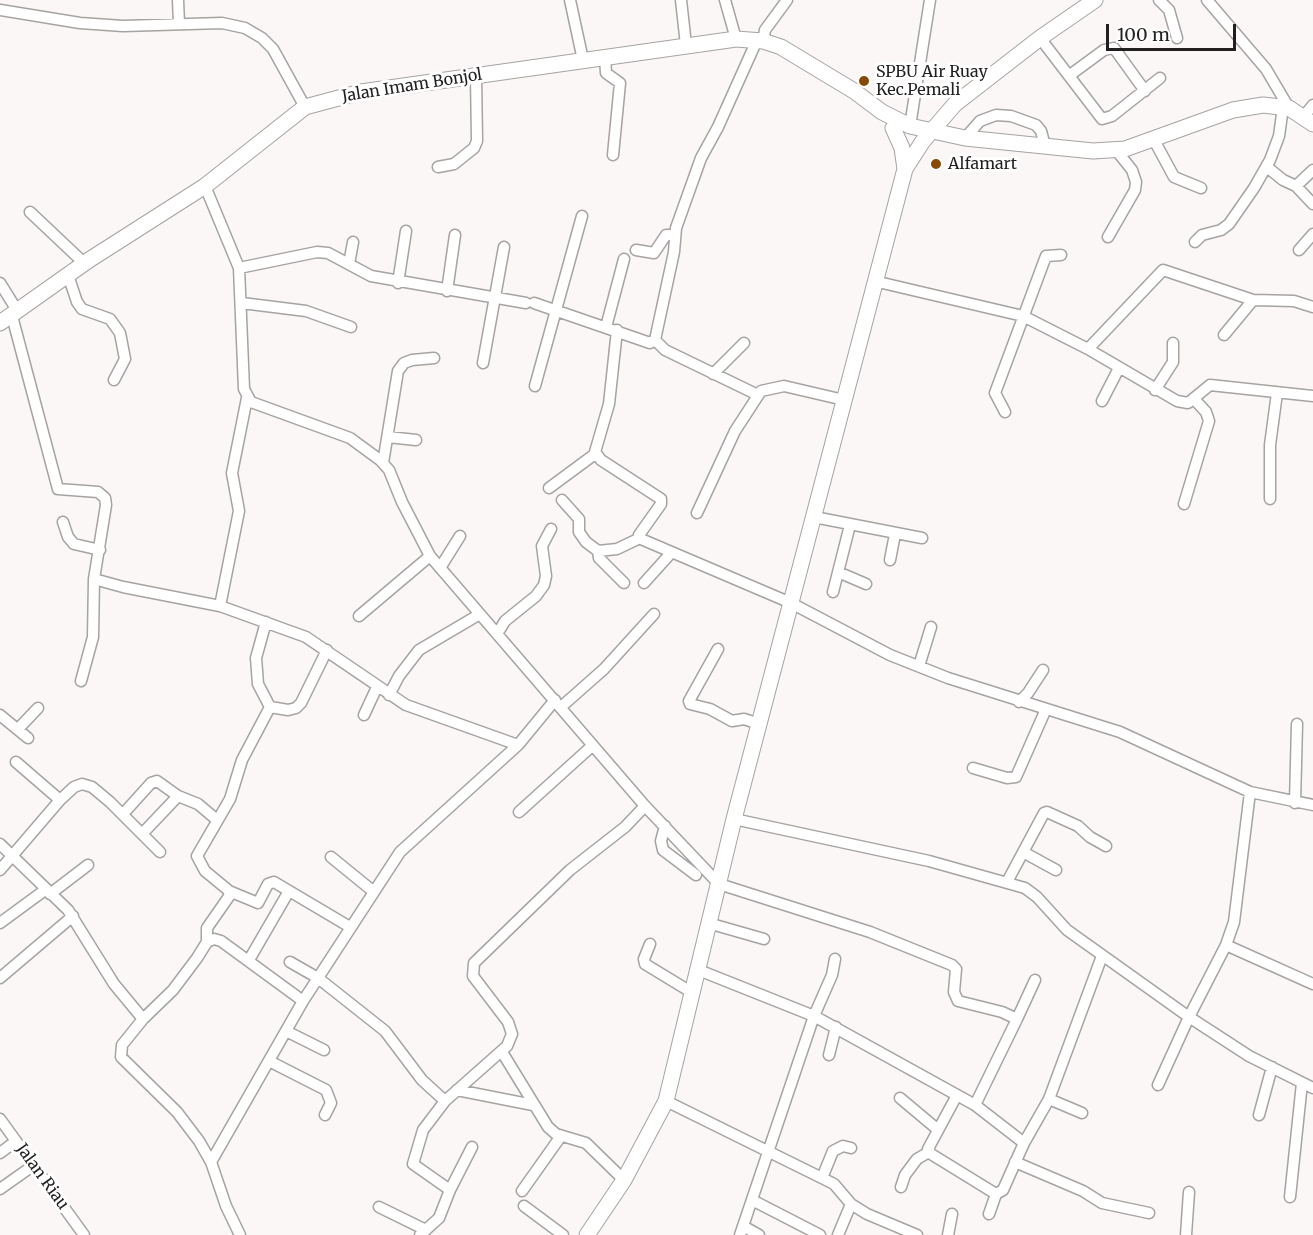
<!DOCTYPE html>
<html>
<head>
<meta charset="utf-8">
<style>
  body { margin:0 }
  #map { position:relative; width:1313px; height:1235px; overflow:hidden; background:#faf7f6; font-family:Merriweather,serif }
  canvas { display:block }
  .scale { position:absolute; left:1106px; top:24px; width:130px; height:27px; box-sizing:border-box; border:3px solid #211f1f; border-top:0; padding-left:8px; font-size:18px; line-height:21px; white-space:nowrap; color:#211f1f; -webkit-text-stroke:4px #fff; paint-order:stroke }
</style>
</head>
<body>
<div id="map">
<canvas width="1313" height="1235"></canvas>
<div class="scale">100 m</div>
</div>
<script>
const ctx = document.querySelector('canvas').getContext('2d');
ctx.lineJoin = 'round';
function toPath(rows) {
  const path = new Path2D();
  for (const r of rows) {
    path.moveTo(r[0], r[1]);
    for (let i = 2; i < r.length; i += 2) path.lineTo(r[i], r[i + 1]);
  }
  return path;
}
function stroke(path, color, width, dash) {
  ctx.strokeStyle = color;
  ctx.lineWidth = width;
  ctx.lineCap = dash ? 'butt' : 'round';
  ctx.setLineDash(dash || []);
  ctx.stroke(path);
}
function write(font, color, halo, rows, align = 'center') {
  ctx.font = font + ' Merriweather,serif';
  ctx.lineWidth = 6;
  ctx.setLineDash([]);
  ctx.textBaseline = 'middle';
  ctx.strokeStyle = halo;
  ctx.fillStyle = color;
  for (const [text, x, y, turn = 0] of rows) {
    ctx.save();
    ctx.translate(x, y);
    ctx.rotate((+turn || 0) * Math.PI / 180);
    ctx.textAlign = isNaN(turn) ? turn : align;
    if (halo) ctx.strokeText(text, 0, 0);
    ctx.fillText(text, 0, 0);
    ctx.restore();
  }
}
const street = toPath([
  [178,0,179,24],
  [570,0,583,60],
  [681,0,686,45],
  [725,0,736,39],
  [1159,0,1169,10,1177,38],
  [1207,0,1266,69,1289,108],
  [0,10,80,23,123,26,222,23,245,28,262,38,273,49,305,107],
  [1040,38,1102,119,1112,116,1160,78],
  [763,41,765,30,787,0],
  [605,57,606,73,620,83,613,155],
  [1070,75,1104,50,1114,48,1145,91],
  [1304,116,1313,105],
  [910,126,930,0],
  [965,138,980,121,996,115,1011,116,1036,125,1041,131,1045,146],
  [1154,140,1174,177,1201,188],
  [438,167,454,164,474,148,477,141,476,76],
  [1267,167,1283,180,1296,186,1313,204],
  [205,186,239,268,244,389,251,402,350,438,380,460,389,470,402,502,430,556,645,806,719,884,870,932,952,965,956,969,954,992,958,1001,1002,1012,1017,1019,975,1105],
  [1296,186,1313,170],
  [30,212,84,263],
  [1108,237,1135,190,1136,182,1132,170,1116,150],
  [1195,242,1202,235,1221,230,1229,224,1254,188,1270,160,1279,136,1283,107],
  [636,250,654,253,666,235,675,235],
  [1299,250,1313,234],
  [349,264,353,242],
  [239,268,317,252,328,253,371,276,526,303],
  [68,275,77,302,82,309,110,319,120,333,125,359,114,380],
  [874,281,1023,316,1088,349,1177,401,1188,403,1210,385,1313,396],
  [0,283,18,312],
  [398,283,406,231],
  [447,291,455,235],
  [242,303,306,311,351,327],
  [534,303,650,343,655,340,674,252,676,228,701,158,718,127,757,40],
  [12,316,58,489,98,492,105,498,106,505,94,579,123,587,220,606,306,637,406,705,518,745],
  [606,327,624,259],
  [617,330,609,404,595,452,601,460,661,499,661,504,639,535,641,539,791,603,890,655,948,678,1120,732,1250,792,1313,805],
  [1224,335,1253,300],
  [655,340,665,350,758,395],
  [1088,349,1163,270,1253,300,1294,301,1313,307],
  [483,363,504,247],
  [713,374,744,343],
  [535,386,582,216],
  [1155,390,1173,362,1173,343],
  [1102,401,1119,368],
  [1005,412,995,393,1046,256,1061,255],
  [388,437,416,440],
  [383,463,398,371,404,363,412,360,434,358],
  [549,488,595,454],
  [1270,499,1270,445,1277,393],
  [562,500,579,519,579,532,586,542,598,551,617,549,640,538],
  [1184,504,1209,421,1206,412,1194,399],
  [697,513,735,431,761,391,784,386,844,400],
  [814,517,922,538],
  [63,522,68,537,74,544,100,550],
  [598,551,599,558,624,583],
  [890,560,895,534],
  [440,568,460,536],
  [838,572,866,584],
  [644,583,671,553],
  [833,592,850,525],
  [220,606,239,511,232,473,247,398],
  [359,616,430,556],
  [266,622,256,658,258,684,270,707],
  [497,634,505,621,536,596,544,585,546,576,542,546,551,529],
  [718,649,689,701,690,704,710,709,732,721,744,719,759,724],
  [919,666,931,627],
  [81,681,93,637,94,579],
  [389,695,399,676,419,650,480,614],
  [1019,702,1028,693,1043,670],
  [270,707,288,710,296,708,301,703,327,650],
  [561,707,604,669,654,614],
  [0,715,28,738],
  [364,715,377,687],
  [18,729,38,708],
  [16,762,60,800],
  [973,768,1007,778,1016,777,1046,709],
  [1295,803,1297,724],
  [519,812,592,746],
  [123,814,151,783,157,781,178,796],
  [734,819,929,861,1025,888,1037,897,1067,930,1189,1017,1249,1056,1313,1088],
  [665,826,661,841,663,850,696,875],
  [142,834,178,796,198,804,217,820],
  [0,844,68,910,114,984,143,1019,122,1045,121,1057,177,1112,199,1141,211,1162,226,1206,240,1235],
  [1023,852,1056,870],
  [331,857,374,892],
  [0,870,60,800,74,787,82,784,92,787,110,802,160,852],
  [1007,882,1044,813,1047,812,1078,826,1090,837,1106,846],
  [229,891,258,903,268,884,274,882,350,927],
  [50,894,88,865],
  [0,923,45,890],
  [708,923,764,939],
  [207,942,214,939,221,941,303,1001],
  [650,944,644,959,645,964,691,992],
  [1226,945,1313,984],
  [249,960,289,891],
  [290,962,318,978,385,1031,422,1080,445,1101],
  [696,969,814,1016,975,1105,1024,1143],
  [0,978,73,916],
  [143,1019,173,990,197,958,207,942,207,928,230,895,228,890,205,871,197,856,230,799,242,760,270,707],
  [1017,1019,1035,980],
  [286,1031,324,1050],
  [502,1052,548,1127,556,1134,586,1143,624,1180],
  [829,1055,836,1027],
  [269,1061,326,1090,331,1103,325,1115],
  [1158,1085,1189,1017,1226,945,1234,922,1250,792],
  [457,1090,533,1105],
  [957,1095,928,1149,931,1154,996,1194],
  [900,1098,937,1129],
  [1049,1099,1082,1113],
  [666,1101,824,1179,834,1184,851,1204,867,1214,917,1235],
  [1259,1115,1272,1067],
  [0,1119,84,1235],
  [0,1153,16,1141],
  [211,1162,303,1001,400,852,518,745,555,700],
  [1015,1162,1083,1191,1102,1203,1149,1213],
  [822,1178,833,1151,843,1146,851,1148],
  [901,1187,905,1175,917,1159,929,1152],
  [0,1189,34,1165],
  [450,1190,472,1147],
  [522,1191,561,1136],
  [1290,1197,1302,1083],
  [752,1200,820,1235],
  [524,1206,563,1235],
  [379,1207,426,1230],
  [989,1214,996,1194,1003,1190,1024,1143,1049,1099,1102,956],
  [743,1226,759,1235],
  [420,1235,439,1218,450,1190,413,1164,423,1130,445,1101,507,1046,512,1034,508,1022,473,976,474,963,570,870,625,827,645,806],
  [740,1235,814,1016,832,975,835,959],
  [838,1235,851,1204],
  [948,1235,952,1214],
  [1186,1235,1189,1192]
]);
const secondary = toPath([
  [893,128,902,148,905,169],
  [0,323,89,260,205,186,305,107,361,92,736,39,763,41,781,47,854,91,882,112,910,126,965,138,1093,151,1125,149,1233,110,1263,105,1289,108,1313,124],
  [587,1235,624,1180,666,1101,734,819,905,169,923,141,955,104,1040,38,1095,0]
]);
const markers = [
  [864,81,6,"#864a04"],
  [936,164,6,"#864a04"]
];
const poiNames = [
  ["SPBU Air Ruay",876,72],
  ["Kec.Pemali",876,90],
  ["Alfamart",948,164]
];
const streetNames = [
  ["Jalan Imam Bonjol",412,86,-9],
  ["Jalan Riau",42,1177,54]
];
stroke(street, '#a6a3a1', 13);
stroke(secondary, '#a6a3a1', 17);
stroke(street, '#fff', 10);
stroke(secondary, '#fff', 15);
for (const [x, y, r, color] of markers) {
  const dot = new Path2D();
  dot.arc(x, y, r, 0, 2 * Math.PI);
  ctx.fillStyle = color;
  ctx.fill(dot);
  stroke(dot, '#fff', 2);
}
write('16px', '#211f1f', '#fff', poiNames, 'left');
write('16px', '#211f1f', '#fff', streetNames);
</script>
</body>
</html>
